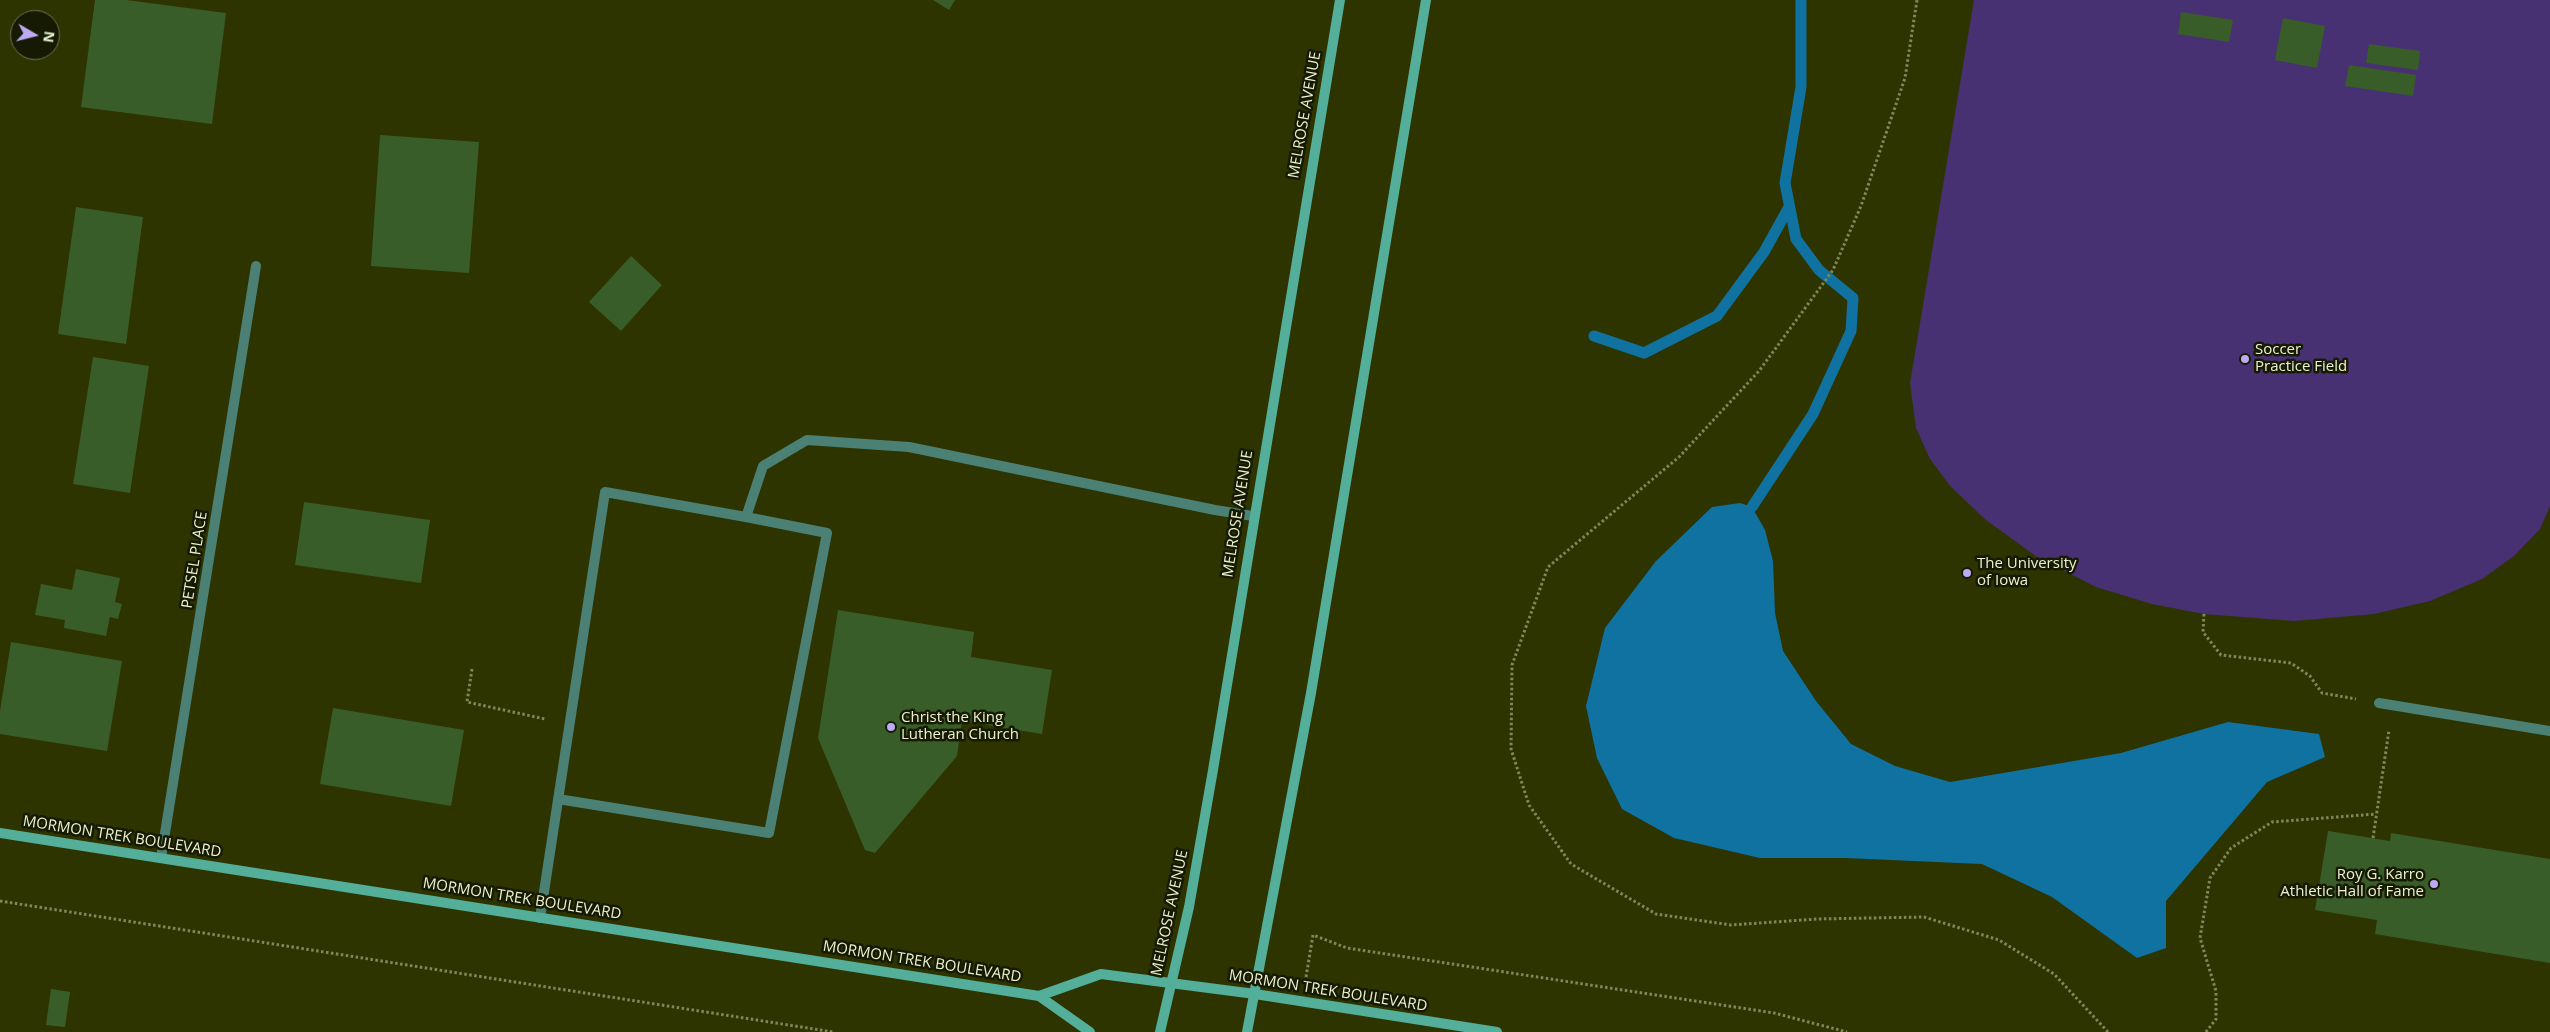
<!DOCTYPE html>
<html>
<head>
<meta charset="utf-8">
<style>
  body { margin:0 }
  #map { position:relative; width:2550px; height:1032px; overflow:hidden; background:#2e3400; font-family:"Open Sans",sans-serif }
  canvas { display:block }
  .north { position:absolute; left:10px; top:10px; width:50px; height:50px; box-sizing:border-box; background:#161a02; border:1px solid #6b7055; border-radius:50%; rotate:98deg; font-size:14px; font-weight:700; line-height:20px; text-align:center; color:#ebf2d1 }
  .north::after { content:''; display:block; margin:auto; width:18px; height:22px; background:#bea9f4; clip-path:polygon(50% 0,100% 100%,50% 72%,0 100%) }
</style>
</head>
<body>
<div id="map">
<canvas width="2550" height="1032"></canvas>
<div class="north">N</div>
</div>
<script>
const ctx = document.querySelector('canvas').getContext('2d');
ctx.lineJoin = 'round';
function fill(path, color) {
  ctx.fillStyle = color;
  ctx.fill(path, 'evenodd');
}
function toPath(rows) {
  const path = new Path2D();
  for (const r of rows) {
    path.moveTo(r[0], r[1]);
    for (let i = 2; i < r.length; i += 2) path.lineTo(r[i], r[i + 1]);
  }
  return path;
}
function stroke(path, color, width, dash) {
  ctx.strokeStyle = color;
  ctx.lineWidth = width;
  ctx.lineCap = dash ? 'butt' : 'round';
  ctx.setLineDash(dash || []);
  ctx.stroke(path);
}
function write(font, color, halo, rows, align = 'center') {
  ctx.font = font + ' "Open Sans",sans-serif';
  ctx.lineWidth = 5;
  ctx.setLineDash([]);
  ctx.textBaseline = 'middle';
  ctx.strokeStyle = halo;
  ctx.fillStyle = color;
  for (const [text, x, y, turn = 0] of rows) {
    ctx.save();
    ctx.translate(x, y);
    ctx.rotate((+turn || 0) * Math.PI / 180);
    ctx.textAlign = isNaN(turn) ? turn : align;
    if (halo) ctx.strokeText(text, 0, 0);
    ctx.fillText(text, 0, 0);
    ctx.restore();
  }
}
const green = toPath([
  [1974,0,2550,0,2550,506,2540,529,2514,556,2482,579,2430,601,2374,614,2294,621,2204,614,2152,604,2096,587,2037,557,1986,520,1951,487,1930,459,1916,428,1910,383]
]);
const water = toPath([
  [1740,503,1752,507,1765,530,1773,561,1775,613,1783,651,1816,701,1851,744,1895,766,1950,782,2121,753,2228,722,2319,734,2325,757,2267,782,2166,901,2166,948,2137,958,2052,897,1982,864,1845,858,1760,858,1674,838,1622,809,1597,758,1586,706,1605,628,1656,561,1712,507]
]);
const stream = toPath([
  [1594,336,1644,353,1717,316,1764,252,1789,207],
  [1752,507,1813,414,1851,331,1853,298,1819,270,1796,239,1785,183,1801,87,1801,0]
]);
const building = toPath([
  [95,0,126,0,226,13,212,124,81,107],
  [933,0,955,0,949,10],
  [2181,12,2233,20,2229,42,2178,34],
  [2283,18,2325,26,2317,68,2275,60],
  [2369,44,2420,51,2418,70,2366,63],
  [2349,65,2416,75,2413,96,2345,86],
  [380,135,479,142,469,273,371,266],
  [76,207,143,217,126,344,58,334],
  [631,256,662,285,621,331,589,302],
  [93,357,149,366,130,493,73,484],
  [304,502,430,520,421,583,295,565],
  [76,569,120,578,115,602,122,604,118,619,110,617,106,636,64,628,65,620,35,615,41,584,72,590],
  [838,610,974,632,971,657,1052,670,1042,734,962,721,957,756,875,853,865,850,818,738],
  [11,642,122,661,107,751,0,734,0,711],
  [333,708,464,730,451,806,320,784],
  [2328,831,2390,841,2391,833,2550,859,2550,963,2375,934,2377,920,2315,910],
  [51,989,70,992,65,1027,46,1025]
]);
const path = toPath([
  [1917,0,1905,78,1861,206,1833,270,1759,371,1679,457,1548,567,1512,665,1511,749,1529,805,1571,864,1656,914,1731,925,1817,919,1924,917,1999,940,2054,974,2108,1032],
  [2204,614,2203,632,2221,655,2291,663,2310,676,2322,693,2356,699],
  [472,669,467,702,545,719],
  [2373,838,2389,730],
  [0,901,833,1032],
  [1306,977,1313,935,1347,948,1774,1013,1847,1032],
  [2206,1032,2216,1019,2216,991,2200,938,2210,878,2231,848,2272,822,2376,814]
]);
const service = toPath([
  [2379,703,2550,731],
  [558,799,769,833,827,533,746,517],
  [540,918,605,492,746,517,763,466,807,440,909,447,1215,510,1253,516]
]);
const minor = toPath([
  [161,858,256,266]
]);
const secondary = toPath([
  [0,833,1039,996,1090,1032],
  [1039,996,1101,974,1255,994,1497,1032],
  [1160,1032,1189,907,1213,770,1340,0],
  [1247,1032,1311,693,1426,0]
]);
const markers = [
  [2245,359,5,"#bea9f4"],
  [1967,573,5,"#bea9f4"],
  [891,727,5,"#bea9f4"],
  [2434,884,5,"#bea9f4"]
];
const streetNames = [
  ["MELROSE AVENUE",1305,115,-80],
  ["MELROSE AVENUE",1238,514,-81],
  ["PETSEL PLACE",195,560,-81],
  ["MORMON TREK BOULEVARD",122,837,9],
  ["MORMON TREK BOULEVARD",522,899,9],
  ["MELROSE AVENUE",1170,913,-78],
  ["MORMON TREK BOULEVARD",922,962,9],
  ["MORMON TREK BOULEVARD",1328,991,9]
];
const poiNames = [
  ["Soccer",2255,350],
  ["Practice Field",2255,367],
  ["The University",1977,564],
  ["of Iowa",1977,581],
  ["Christ the King",901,718],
  ["Lutheran Church",901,735],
  ["Roy G. Karro",2424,875,"right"],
  ["Athletic Hall of Fame",2424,892,"right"]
];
fill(green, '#483172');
fill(water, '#1072a1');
stroke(stream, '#1072a1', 11);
fill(building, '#395d29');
stroke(path, '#81875c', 3, [2.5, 2.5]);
stroke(service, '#4b8174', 10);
stroke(minor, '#4b8174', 10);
stroke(secondary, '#53ae9a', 10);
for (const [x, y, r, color] of markers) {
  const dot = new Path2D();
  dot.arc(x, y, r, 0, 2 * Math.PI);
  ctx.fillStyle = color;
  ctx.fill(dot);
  stroke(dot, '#161a02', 2);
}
write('15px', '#ebf2d1', '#161a02', streetNames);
write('15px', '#ebf2d1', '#161a02', poiNames, 'left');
</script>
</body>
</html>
